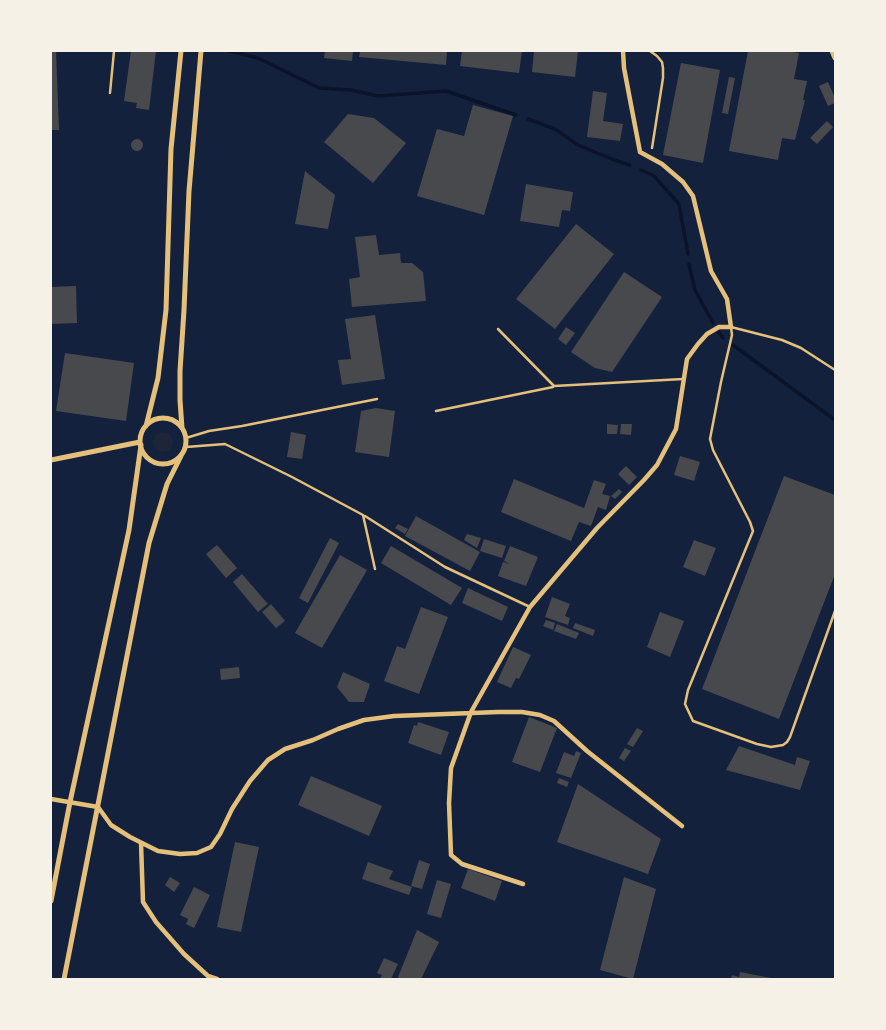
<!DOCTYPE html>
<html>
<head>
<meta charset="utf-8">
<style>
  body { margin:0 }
  #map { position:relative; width:886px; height:1030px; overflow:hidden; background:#14213d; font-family:"Archivo Narrow",sans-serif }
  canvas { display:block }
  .frame { position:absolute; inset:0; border:52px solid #f6f1e7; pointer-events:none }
</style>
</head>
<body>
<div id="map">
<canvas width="886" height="1030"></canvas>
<div class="frame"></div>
</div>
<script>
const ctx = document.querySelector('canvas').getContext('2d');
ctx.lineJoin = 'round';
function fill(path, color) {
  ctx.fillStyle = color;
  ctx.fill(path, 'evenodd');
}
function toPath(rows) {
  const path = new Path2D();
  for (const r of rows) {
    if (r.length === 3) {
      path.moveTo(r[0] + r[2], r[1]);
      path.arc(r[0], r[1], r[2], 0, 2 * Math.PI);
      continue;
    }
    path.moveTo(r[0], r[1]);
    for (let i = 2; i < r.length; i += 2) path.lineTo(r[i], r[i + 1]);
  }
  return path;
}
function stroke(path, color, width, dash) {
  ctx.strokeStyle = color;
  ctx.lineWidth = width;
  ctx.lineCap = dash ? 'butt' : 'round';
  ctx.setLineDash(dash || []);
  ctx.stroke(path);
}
const green = toPath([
  [163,442,10]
]);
const stream = toPath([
  [229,51,258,58,319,88,351,90,378,96,446,91,516,115],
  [528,119,555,129,578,145,614,160,630,165],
  [641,170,654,176,679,204,688,254],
  [689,264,695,290,713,323],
  [718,331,723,338],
  [733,345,835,420]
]);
const building = toPath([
  [51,51,56,51,59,130,51,130],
  [131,51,156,51,149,110,136,108,137,103,124,101],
  [325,51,353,51,352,61,324,58],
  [360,51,447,51,446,65,359,57],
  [462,51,522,51,519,73,460,66],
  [534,51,578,51,575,77,532,72],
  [748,51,785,51,799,53,794,79,807,81,803,100,805,100,795,140,782,138,778,160,729,151],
  [681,63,720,70,703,163,663,155],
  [729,77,735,78,728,114,722,113],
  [828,82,835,98,835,103,828,106,819,86],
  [593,91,607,93,603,121,623,124,620,141,587,137],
  [473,105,513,116,484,215,417,196,437,129,464,136],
  [348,114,374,118,406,143,373,183,324,142],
  [827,121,833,127,817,144,810,138],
  [137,145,6],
  [305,171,335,195,328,229,295,224],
  [526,184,573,192,570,211,562,210,559,227,520,221],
  [576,224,614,254,555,329,516,299],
  [376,235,379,255,400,253,401,263,412,263,423,272,426,301,352,307,349,279,360,277,355,237],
  [624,272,662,297,612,372,595,368,571,352],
  [76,286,77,323,51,324,51,287],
  [375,315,385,379,342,385,338,360,351,359,345,319],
  [566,327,575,333,566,345,558,339],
  [65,353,134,363,126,421,56,411],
  [376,408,395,411,389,457,355,452,361,411],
  [607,424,618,425,617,434,607,434],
  [621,424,632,424,631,435,620,434],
  [291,432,306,435,302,459,287,457],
  [680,456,700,462,694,481,674,475],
  [626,466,637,477,629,485,618,474],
  [784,476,835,495,835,574,779,719,702,689],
  [514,479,584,508,594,480,606,484,602,494,610,496,606,510,598,507,591,526,579,522,571,541,501,512],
  [619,489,622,492,615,499,611,496],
  [416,516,480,552,470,571,405,536],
  [398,524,408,529,405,534,395,528],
  [467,534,481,538,477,548,464,540],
  [330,538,339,543,308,603,299,598],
  [484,539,506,546,502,558,480,551],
  [694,540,716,548,705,576,683,567],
  [217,545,237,568,226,578,206,554],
  [391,546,462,588,451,605,381,563],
  [510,546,538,557,526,586,498,576,503,562,510,564,504,561],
  [340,555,367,570,322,648,295,633],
  [242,574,268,604,258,612,233,582],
  [468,588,508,607,502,621,462,603],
  [552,597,570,604,565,616,570,618,568,625,545,617],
  [271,604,285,621,276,628,262,612],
  [421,607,448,617,419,694,384,681,397,646,405,649],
  [660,612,684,621,670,657,647,647],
  [546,620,555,623,553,630,543,626],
  [575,623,595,630,593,636,573,628],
  [557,624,579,633,576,639,554,631],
  [513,647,531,655,519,679,516,678,511,688,497,682],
  [239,667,240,678,221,680,220,669],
  [343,672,370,684,364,702,349,702,337,687],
  [529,717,557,728,540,772,512,762],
  [418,722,449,732,441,755,408,743,414,725,417,726],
  [637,728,643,731,633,747,627,744],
  [739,746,795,765,797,757,810,761,800,790,726,770],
  [625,748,631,751,624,761,619,758],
  [576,751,581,753,571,778,556,773,564,752,574,756],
  [311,776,382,806,369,836,298,805],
  [559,778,569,782,567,787,557,783],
  [578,784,661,839,648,874,557,842],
  [235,842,259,847,241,932,217,927],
  [419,860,430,864,422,889,411,886],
  [368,862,393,871,389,879,412,887,409,895,362,879],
  [468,869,502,881,495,901,461,888],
  [170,877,180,883,174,892,165,885],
  [624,877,656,889,633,979,600,970],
  [437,880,451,884,441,918,427,914],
  [194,887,210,895,194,928,186,924,188,919,180,915],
  [417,930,439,942,421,979,400,979,398,977],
  [384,958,398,964,391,979,380,979,382,975,377,973],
  [740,972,771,978,771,979,731,979,732,975,739,977]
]);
const service = toPath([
  [650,51,657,56,662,62,663,68,663,78,652,148],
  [110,93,114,51],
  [498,329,554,386,683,379],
  [835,370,801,348,782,340,731,327,732,335,721,382,710,439,713,450,750,522,753,531,688,690,685,704,693,721,757,744,771,747,783,745,787,742,790,737,835,611],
  [436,411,553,387],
  [186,438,209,431,242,426,377,399],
  [186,447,225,444,292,477,363,515,375,569],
  [365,516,445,567,530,607]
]);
const minor = toPath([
  [51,799,98,807,111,825,130,837,158,851,180,854,197,853,211,847,220,834,232,809,250,781,268,760,285,749,313,740,338,729,364,720,394,716,498,712,522,712,540,715,554,721,587,751,682,826],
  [141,843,143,902,156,922,184,954,208,976,217,979],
  [523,884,462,864,451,855,449,803,451,768,471,712,530,607,597,528,644,480,657,465,676,429,687,359,698,344,707,334,719,327,731,327,727,299,711,271,693,196,683,182,662,164,640,152,624,68,623,51]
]);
const tertiary = toPath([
  [832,51,835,58],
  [163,441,23],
  [146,426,158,378,166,310,171,149,181,51],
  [182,428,180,400,180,371,184,310,189,191,201,51],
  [51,460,140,442],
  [51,901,70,802,129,530,141,445],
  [64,979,149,543,167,484,181,456]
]);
fill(green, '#1d2539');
stroke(stream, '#0b132b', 3.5);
fill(building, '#48494c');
stroke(service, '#e5c07b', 2.5);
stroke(minor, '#e5c07b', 4.5);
stroke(tertiary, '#e5c07b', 5);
</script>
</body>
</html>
